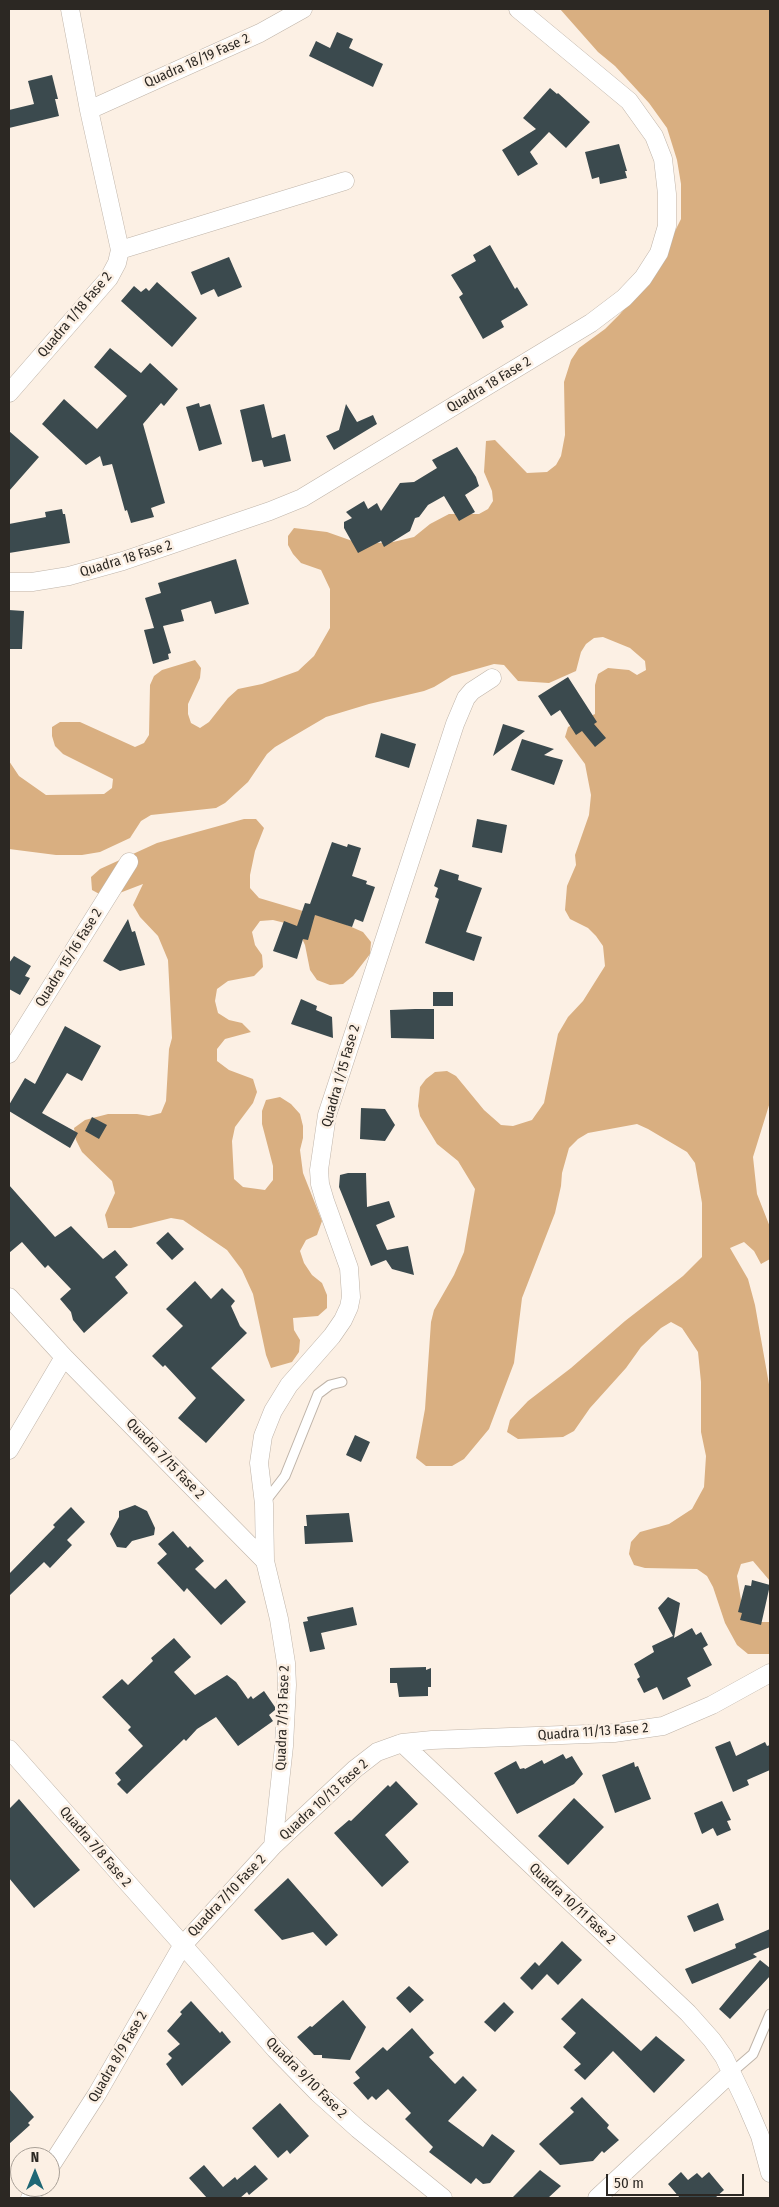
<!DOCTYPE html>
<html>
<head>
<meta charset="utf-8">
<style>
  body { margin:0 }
  #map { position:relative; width:779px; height:2207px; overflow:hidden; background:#fcf0e4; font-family:"Fira Sans Condensed",sans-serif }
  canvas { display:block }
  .frame { position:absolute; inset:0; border:10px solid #2c2823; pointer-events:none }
  .north { position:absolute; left:10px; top:2147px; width:50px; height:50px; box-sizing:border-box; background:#fcf0e4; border:1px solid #a9a097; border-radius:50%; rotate:0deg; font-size:14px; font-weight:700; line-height:20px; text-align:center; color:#2c2823 }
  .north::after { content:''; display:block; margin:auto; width:18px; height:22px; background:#1f6775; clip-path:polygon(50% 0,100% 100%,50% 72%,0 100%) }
  .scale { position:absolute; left:606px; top:2174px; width:138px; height:22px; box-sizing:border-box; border:2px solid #2c2823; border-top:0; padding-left:6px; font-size:15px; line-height:18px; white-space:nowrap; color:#2c2823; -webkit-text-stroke:4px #fcf0e4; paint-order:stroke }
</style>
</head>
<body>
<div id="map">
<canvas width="779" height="2207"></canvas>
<div class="frame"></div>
<div class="north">N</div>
<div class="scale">50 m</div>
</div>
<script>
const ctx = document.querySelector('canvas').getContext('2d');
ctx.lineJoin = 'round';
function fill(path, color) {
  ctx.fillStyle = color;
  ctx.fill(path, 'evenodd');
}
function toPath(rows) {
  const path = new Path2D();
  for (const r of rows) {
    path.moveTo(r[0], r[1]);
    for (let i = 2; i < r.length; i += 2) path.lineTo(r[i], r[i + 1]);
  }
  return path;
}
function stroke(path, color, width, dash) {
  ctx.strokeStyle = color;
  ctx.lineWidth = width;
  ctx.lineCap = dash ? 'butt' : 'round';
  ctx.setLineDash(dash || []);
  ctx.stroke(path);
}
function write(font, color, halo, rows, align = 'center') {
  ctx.font = font + ' "Fira Sans Condensed",sans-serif';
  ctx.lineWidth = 5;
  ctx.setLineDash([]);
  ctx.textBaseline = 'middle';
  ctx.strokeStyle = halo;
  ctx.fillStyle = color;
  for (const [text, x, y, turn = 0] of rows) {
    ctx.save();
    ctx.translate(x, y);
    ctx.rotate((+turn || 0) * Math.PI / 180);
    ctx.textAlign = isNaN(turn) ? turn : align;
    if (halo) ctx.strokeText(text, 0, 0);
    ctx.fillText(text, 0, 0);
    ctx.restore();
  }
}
const forest = toPath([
  [560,9,770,9,770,1102,753,1157,757,1194,770,1227,770,1259,761,1264,754,1251,744,1242,730,1248,748,1279,755,1305,770,1390,770,1581,753,1561,741,1564,737,1576,741,1600,754,1622,770,1622,770,1654,748,1654,737,1645,725,1623,713,1587,707,1576,697,1569,645,1568,634,1565,629,1554,631,1542,640,1532,669,1524,692,1509,704,1487,706,1456,701,1432,701,1382,698,1352,682,1328,671,1322,661,1328,641,1347,626,1368,590,1408,574,1431,563,1437,518,1439,507,1432,510,1420,528,1401,571,1368,625,1321,683,1276,702,1257,702,1203,695,1163,687,1152,648,1129,637,1124,588,1133,578,1139,569,1148,562,1173,561,1186,555,1213,522,1298,514,1363,489,1429,464,1459,452,1466,426,1466,416,1458,425,1409,431,1322,434,1310,454,1275,464,1252,475,1189,458,1161,437,1144,420,1116,418,1106,420,1087,426,1079,435,1072,447,1071,456,1076,484,1110,501,1125,513,1126,532,1120,544,1103,558,1034,568,1017,583,1001,605,966,603,946,596,936,588,928,570,919,565,910,567,886,576,865,575,855,589,815,591,795,585,764,565,737,568,727,595,714,595,685,598,674,608,668,629,670,637,675,646,670,645,661,630,648,603,637,594,638,586,644,581,652,576,671,549,683,518,681,504,665,494,664,452,676,434,687,424,691,369,704,326,717,275,747,267,754,248,782,225,803,216,808,151,815,141,821,130,838,100,852,82,855,56,855,9,849,9,761,19,776,46,795,104,794,112,788,113,779,63,754,55,746,52,736,52,727,60,722,80,722,135,747,144,743,149,735,150,685,154,676,162,670,195,660,201,668,200,678,188,704,188,714,191,723,200,728,209,722,228,698,238,689,262,684,298,671,314,656,330,628,330,589,321,570,301,563,293,554,288,545,288,536,294,528,327,532,361,544,393,542,414,537,430,524,449,514,479,514,488,509,493,501,492,491,484,472,486,441,495,440,527,473,547,472,556,465,561,456,565,435,564,382,571,360,579,348,605,329,620,314,644,286,657,267,681,219,681,184,677,160,667,128,649,103,615,66,598,52],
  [244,819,256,819,264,828,255,851,250,875,250,888,259,898,340,922,363,932,371,942,370,954,353,976,343,984,330,985,317,980,310,970,305,945,299,932,289,924,273,920,260,921,252,932,255,945,262,955,263,967,254,976,228,981,217,989,215,1001,218,1013,229,1020,242,1023,251,1032,225,1039,217,1049,217,1061,229,1070,253,1079,257,1092,253,1103,235,1127,232,1141,234,1179,243,1187,265,1190,273,1180,273,1166,262,1124,262,1111,266,1100,280,1097,291,1104,300,1114,303,1126,303,1138,300,1150,303,1173,322,1221,317,1235,306,1240,300,1251,304,1263,312,1275,322,1283,327,1295,327,1308,318,1316,293,1318,294,1330,300,1340,299,1352,292,1362,271,1368,266,1355,253,1294,242,1270,227,1250,183,1220,171,1218,131,1228,108,1228,105,1215,115,1193,112,1181,82,1152,76,1140,74,1128,85,1120,108,1114,137,1114,149,1116,161,1113,166,1101,169,1049,172,1038,168,960,158,936,140,917,133,905,143,884,117,894,103,896,92,890,91,877,100,869,157,843]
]);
const building = toPath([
  [337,32,353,39,349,48,383,64,373,87,309,56,316,41,330,48],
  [52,75,58,99,55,99,59,116,9,128,9,110,34,104,28,81],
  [550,88,557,94,558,93,590,122,566,148,549,132,530,152,538,164,518,176,502,150,536,129,523,118],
  [619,144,627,171,625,171,627,178,600,184,599,177,592,179,585,152],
  [490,245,515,289,517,287,528,305,501,321,504,327,483,339,459,297,463,294,451,275,476,261,473,255],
  [229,257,242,287,218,297,214,289,201,295,191,272],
  [157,282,197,318,172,347,121,301,134,286,141,292,146,288,149,291],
  [110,348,141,373,150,363,178,389,164,406,161,403,143,424,165,503,151,508,154,517,131,523,127,510,125,511,112,464,103,466,100,456,86,465,42,424,64,399,97,429,127,396,94,367],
  [199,403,200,407,210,404,222,444,199,451,186,407],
  [264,404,272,438,285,434,291,461,264,467,262,460,252,462,240,410],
  [346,404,357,422,373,415,377,424,334,450,326,436,339,430],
  [9,431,39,457,9,491],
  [457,447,476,477,479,486,465,495,475,512,459,521,444,496,428,505,419,517,415,518,410,531,384,547,381,541,358,553,344,528,344,522,352,518,346,512,364,501,368,509,377,503,381,511,400,483,414,482,437,468,432,460],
  [62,509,63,514,65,514,70,543,9,553,9,524,46,517,45,512],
  [236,559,249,604,215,614,211,601,181,610,184,621,163,626,171,653,168,654,169,659,153,664,144,630,154,628,145,598,161,593,158,583],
  [9,610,24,611,22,649,9,649],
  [568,677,597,722,594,724,606,738,595,747,582,731,576,735,560,710,551,716,538,696],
  [503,724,525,731,493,756],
  [381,733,416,744,409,768,375,757],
  [522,739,554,749,544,755,563,760,554,785,511,770],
  [477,819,507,825,502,853,472,847],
  [332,842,347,847,348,844,361,848,352,876,367,881,366,884,375,887,363,922,355,919,352,927,315,915,308,940,303,939,297,959,273,951,284,921,297,926,305,903,310,904],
  [440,869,459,875,458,880,482,888,466,932,482,937,474,961,425,943,439,899,435,897,438,888,434,886],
  [128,919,132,932,135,931,145,965,120,971,103,961],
  [14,956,31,966,25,976,30,978,20,995,9,989,9,963],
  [433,992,453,992,453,1006,433,1006],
  [301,999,317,1006,316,1010,332,1017,333,1038,291,1024],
  [415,1009,434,1009,434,1039,391,1038,390,1010],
  [65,1026,101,1046,82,1081,67,1073,42,1113,78,1133,70,1148,9,1111,9,1105,25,1078,35,1084],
  [361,1108,385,1109,395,1125,385,1141,360,1139],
  [92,1117,107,1125,99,1139,85,1131],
  [348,1173,366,1173,367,1207,389,1201,395,1217,376,1225,387,1250,408,1246,414,1275,392,1269,386,1260,371,1266,339,1187,340,1175],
  [9,1185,55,1237,71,1226,103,1259,115,1250,128,1265,115,1277,128,1293,84,1333,73,1320,71,1312,60,1299,71,1289,48,1265,45,1268,22,1242,9,1253],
  [168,1232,184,1249,172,1260,156,1243],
  [195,1281,211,1299,222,1288,235,1301,231,1306,240,1326,247,1333,211,1368,245,1400,206,1443,178,1418,196,1398,165,1365,163,1367,152,1356,183,1326,166,1309],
  [355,1435,370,1442,361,1462,346,1455],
  [135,1505,147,1511,155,1528,154,1535,132,1541,126,1548,117,1547,110,1534,119,1517,119,1511],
  [71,1507,85,1522,67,1540,72,1545,50,1568,44,1562,9,1596,9,1574,55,1527,53,1525],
  [349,1513,353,1542,305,1544,304,1526,307,1526,306,1515],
  [173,1531,188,1548,190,1546,204,1561,195,1569,215,1589,226,1579,246,1602,221,1625,187,1588,184,1592,157,1563,167,1554,158,1544],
  [752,1580,770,1585,761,1625,740,1620,742,1613,738,1612,745,1585,751,1586],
  [668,1597,680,1603,674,1638,692,1628,696,1635,701,1632,708,1645,703,1648,712,1665,687,1678,691,1686,663,1700,657,1687,644,1693,637,1679,640,1677,634,1664,654,1652,652,1646,673,1636,658,1608],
  [353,1607,357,1625,321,1633,325,1649,310,1652,303,1622,308,1621,307,1617],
  [174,1638,191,1657,174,1672,195,1695,227,1675,236,1682,248,1699,251,1696,253,1699,264,1691,275,1707,275,1710,269,1715,273,1721,238,1746,216,1717,197,1729,186,1741,184,1739,127,1794,117,1784,121,1780,115,1773,143,1746,128,1730,131,1727,102,1697,122,1679,128,1685,153,1661,151,1658],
  [426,1667,426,1670,431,1668,431,1687,428,1687,428,1696,399,1697,397,1683,390,1683,390,1668],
  [730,1741,736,1756,765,1742,767,1746,770,1745,770,1770,747,1780,749,1785,733,1792,715,1747],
  [563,1754,566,1759,572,1756,583,1774,574,1784,517,1814,494,1773,516,1761,520,1769,524,1768,525,1769,542,1760,544,1764],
  [634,1762,635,1767,638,1766,651,1799,615,1813,602,1775],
  [396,1781,418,1804,385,1835,409,1862,382,1887,334,1833,349,1820,351,1821,388,1785,390,1787],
  [574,1798,604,1827,568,1865,538,1836],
  [19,1799,80,1870,34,1908,9,1878,9,1809],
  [722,1801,731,1820,727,1821,731,1830,717,1836,713,1828,702,1834,694,1813],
  [288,1878,338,1935,326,1946,313,1932,282,1940,254,1910],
  [718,1903,724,1920,694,1932,687,1916],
  [770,1929,770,1947,753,1954,757,1957,692,1984,685,1969,736,1948,735,1944],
  [562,1941,582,1960,558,1985,547,1974,532,1990,520,1978,535,1962,543,1970,539,1966],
  [760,1960,770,1968,770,1976,730,2019,719,2009],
  [409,1986,424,2000,410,2013,396,1998],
  [582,1998,641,2051,656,2036,685,2060,654,2093,613,2051,585,2080,574,2070,581,2064,563,2047,576,2033,561,2019],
  [343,2000,366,2027,350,2060,322,2058,322,2055,314,2055,297,2037,310,2026,312,2027],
  [191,2001,220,2033,222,2031,231,2042,182,2086,166,2064,172,2058,168,2054,180,2044,167,2031,182,2014,180,2012],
  [504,2002,514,2012,495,2032,484,2022],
  [412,2028,434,2053,429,2057,449,2078,455,2084,463,2076,477,2090,448,2121,483,2147,492,2134,515,2151,490,2183,483,2184,476,2178,471,2184,429,2152,433,2147,405,2119,411,2113,388,2089,376,2100,372,2096,368,2100,353,2083,360,2078,355,2072,383,2047,387,2051],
  [9,2089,34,2117,28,2123,30,2125,9,2144],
  [582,2097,609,2125,607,2128,619,2140,604,2153,602,2151,593,2161,560,2165,539,2144,574,2112,570,2108],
  [280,2103,309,2136,290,2154,287,2150,278,2158,252,2128],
  [204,2165,223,2187,235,2177,237,2180,255,2165,268,2179,249,2195,247,2192,240,2198,207,2198,189,2178],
  [540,2170,561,2186,548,2198,512,2198],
  [681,2172,688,2180,697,2173,702,2178,709,2172,724,2190,715,2198,680,2198,668,2184]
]);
const lane = toPath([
  [265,1502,285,1476,318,1394,330,1385,342,1382],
  [731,2073,753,2054,770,2014]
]);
const street = toPath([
  [89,110,260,33,303,9],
  [120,250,345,181],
  [9,393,109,278,117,263,120,250,89,110,70,9],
  [9,582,32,582,69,576,123,561,270,511,302,498,591,323,624,298,643,278,659,253,667,226,667,194,663,159,654,136,629,101,518,9],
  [9,1054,129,862],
  [9,1297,64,1357,265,1561],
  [9,1450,64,1357],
  [402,1743,688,2013,712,2040,724,2057,745,2101,760,2136,770,2173],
  [9,1749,275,2049,318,2093,358,2129,443,2198],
  [273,1846,284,1746,287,1685,286,1663,279,1619,265,1561,264,1504,259,1463,263,1436,273,1411,289,1385,332,1336,343,1320,349,1307,351,1297,349,1268,325,1201,320,1184,319,1170,327,1115,455,724,466,698,472,691,492,678],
  [50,2167,97,2094,182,1946,273,1846,355,1769,377,1752,402,1743,432,1740,614,1733,663,1726,712,1705,770,1673],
  [30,2198,37,2187],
  [597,2198,731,2073]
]);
const streetNames = [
  ["Quadra 18/19 Fase 2",197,61,-24],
  ["Quadra 1/18 Fase 2",75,315,-50],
  ["Quadra 18 Fase 2",489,385,-31],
  ["Quadra 18 Fase 2",126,559,-17],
  ["Quadra 15/16 Fase 2",69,958,-58],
  ["Quadra 1/15 Fase 2",341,1076,-74],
  ["Quadra 7/15 Fase 2",165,1459,46],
  ["Quadra 7/13 Fase 2",283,1718,-88],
  ["Quadra 11/13 Fase 2",593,1732,-4],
  ["Quadra 10/13 Fase 2",324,1800,-42],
  ["Quadra 7/8 Fase 2",95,1847,49],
  ["Quadra 7/10 Fase 2",227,1896,-47],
  ["Quadra 10/11 Fase 2",572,1904,43],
  ["Quadra 8/9 Fase 2",118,2057,-60],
  ["Quadra 9/10 Fase 2",306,2078,45]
];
fill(forest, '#d9af81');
fill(building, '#3b4a4e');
stroke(lane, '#bfb4a9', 11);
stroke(street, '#bfb4a9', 19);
stroke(lane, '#fff', 9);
stroke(street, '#fff', 18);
write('14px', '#2c2823', '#fcf0e4', streetNames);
</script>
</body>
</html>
